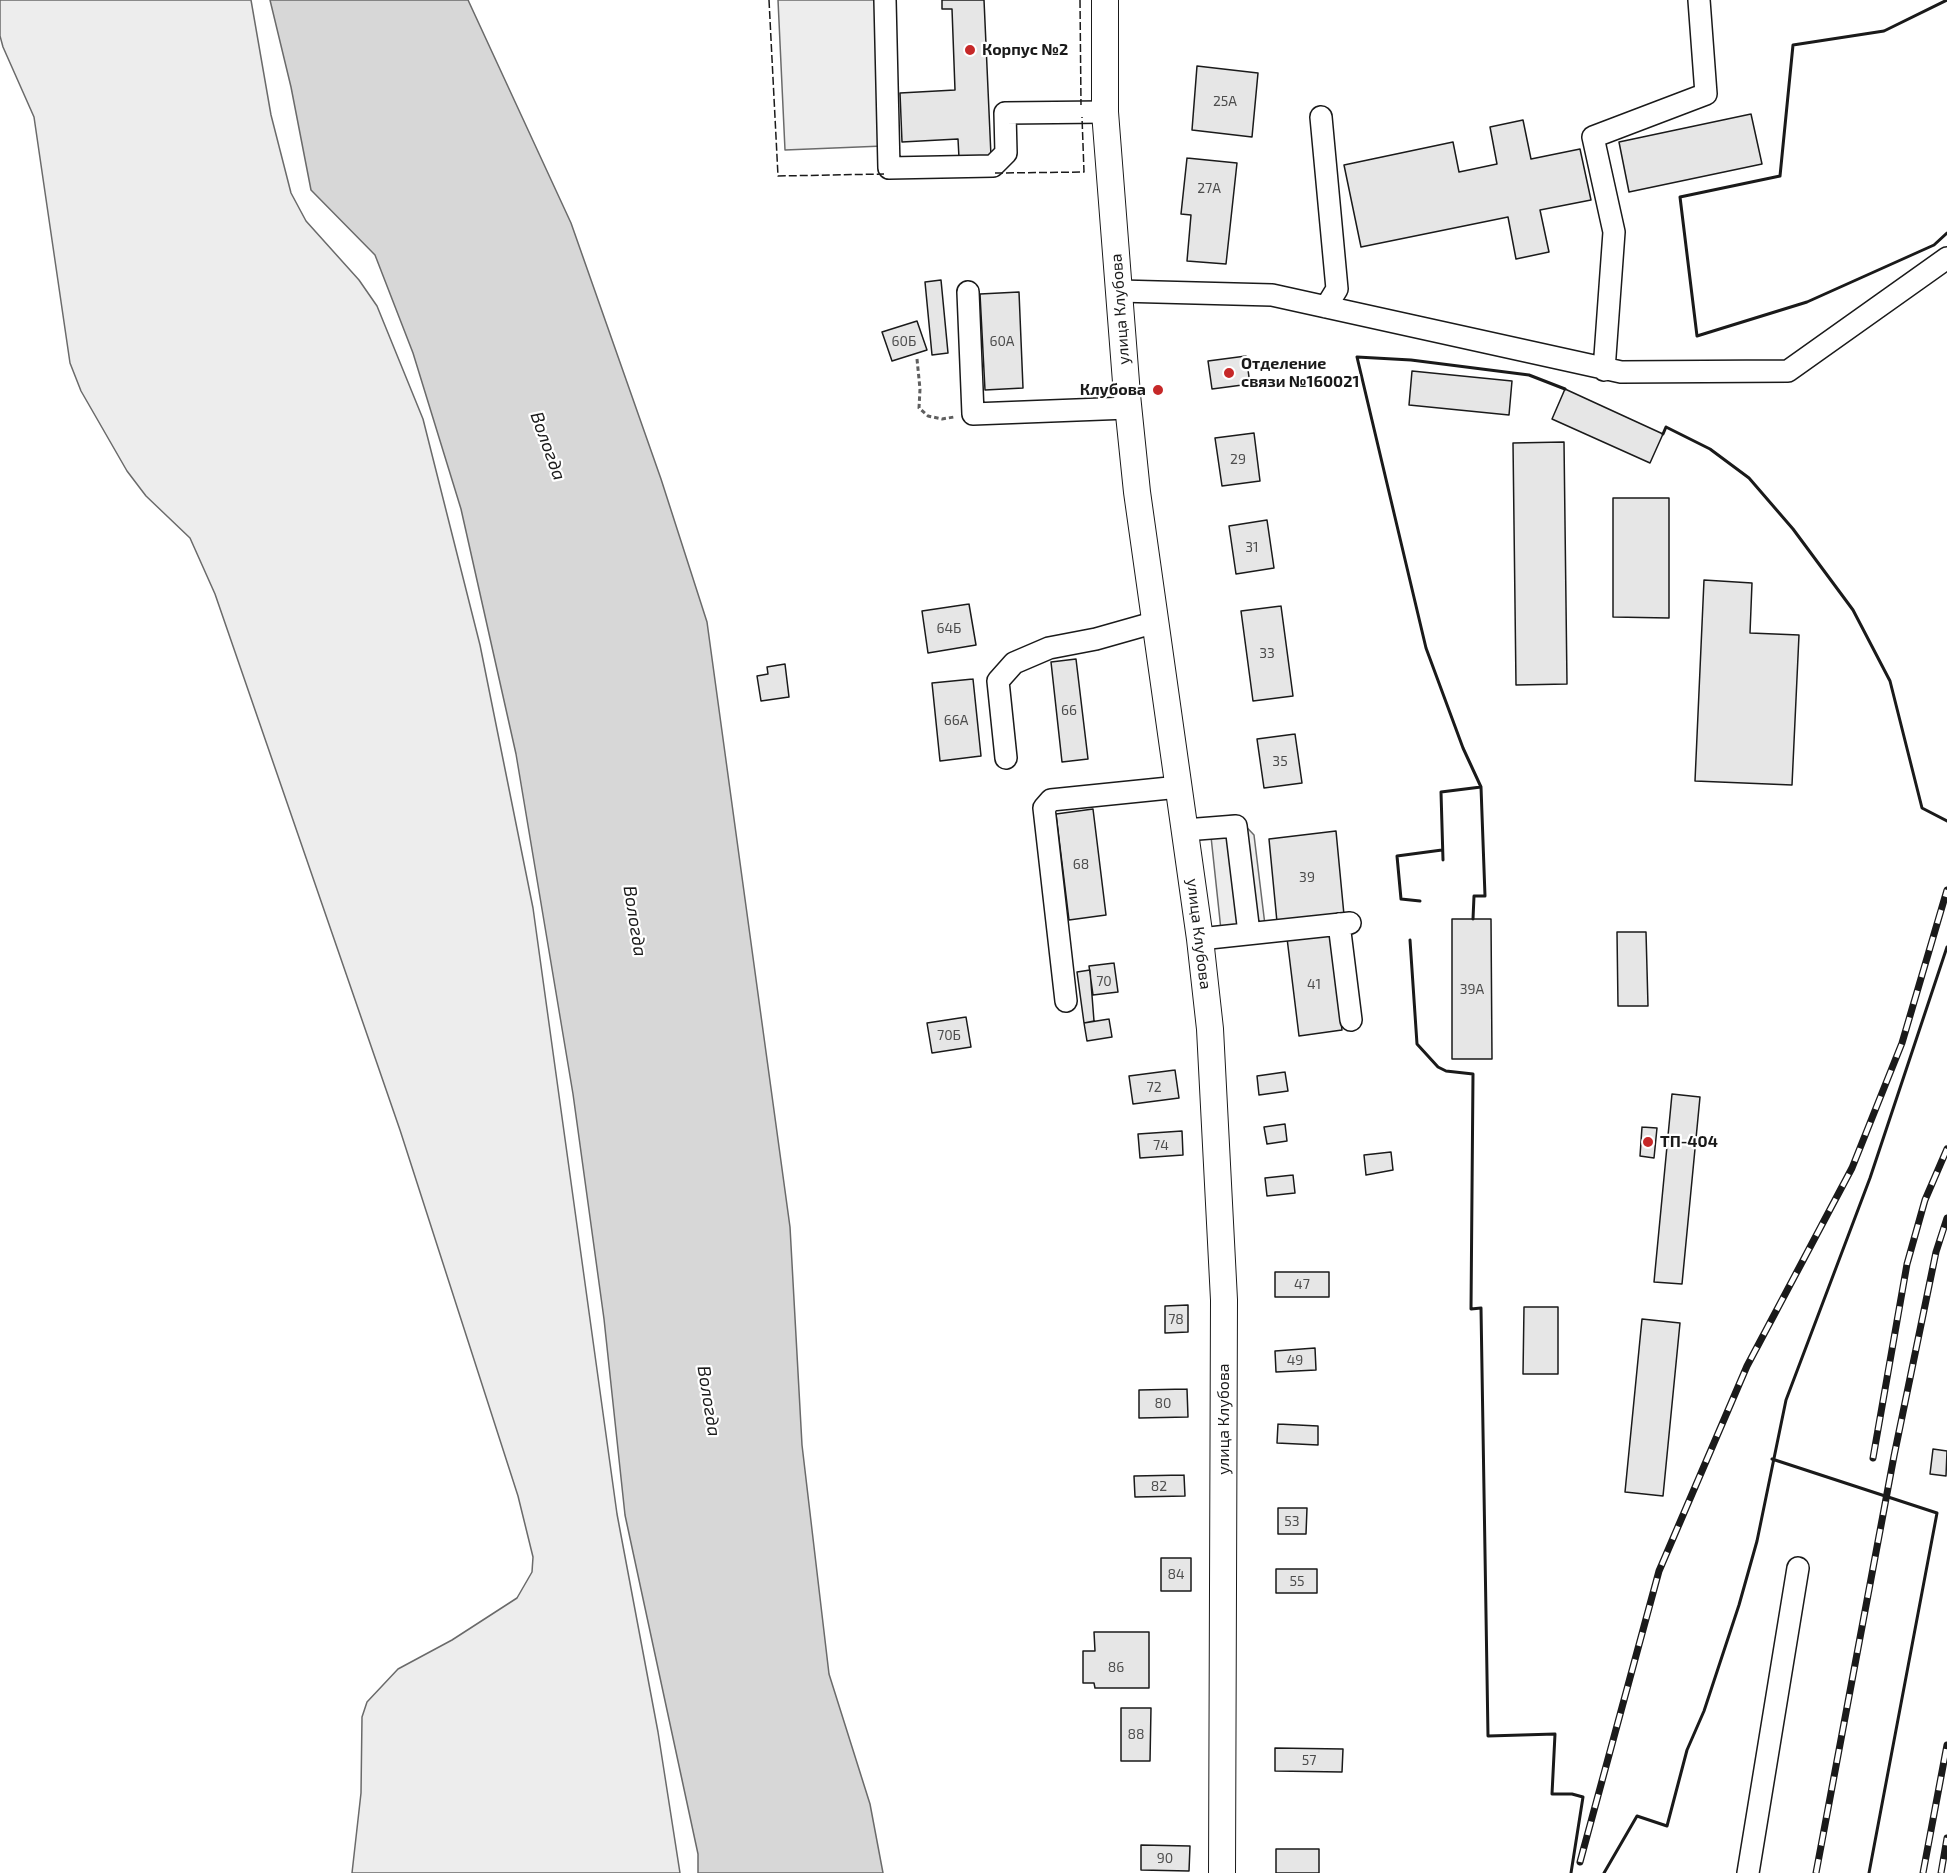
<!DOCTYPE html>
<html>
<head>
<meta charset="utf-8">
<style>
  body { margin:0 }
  canvas { display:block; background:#fff }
</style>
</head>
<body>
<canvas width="1947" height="1873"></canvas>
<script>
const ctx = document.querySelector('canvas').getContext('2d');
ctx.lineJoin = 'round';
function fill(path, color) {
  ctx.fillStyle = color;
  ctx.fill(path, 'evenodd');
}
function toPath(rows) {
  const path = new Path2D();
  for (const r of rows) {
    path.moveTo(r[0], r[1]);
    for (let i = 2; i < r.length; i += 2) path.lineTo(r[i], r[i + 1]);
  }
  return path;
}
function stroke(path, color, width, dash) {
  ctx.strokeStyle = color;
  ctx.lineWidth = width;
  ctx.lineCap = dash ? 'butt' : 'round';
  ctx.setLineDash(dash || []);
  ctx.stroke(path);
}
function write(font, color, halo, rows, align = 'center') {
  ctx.font = font + ' "Exo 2",sans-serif';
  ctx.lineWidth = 4.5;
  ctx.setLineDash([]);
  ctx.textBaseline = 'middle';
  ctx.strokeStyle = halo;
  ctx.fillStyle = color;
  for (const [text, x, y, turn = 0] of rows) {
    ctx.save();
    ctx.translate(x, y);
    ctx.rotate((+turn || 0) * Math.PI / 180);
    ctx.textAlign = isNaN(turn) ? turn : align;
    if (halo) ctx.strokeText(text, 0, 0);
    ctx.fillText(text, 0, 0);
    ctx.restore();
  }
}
const built = toPath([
  [0,0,251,0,271,115,291,193,306,221,359,280,377,306,423,419,480,645,533,908,617,1514,658,1732,680,1873,352,1873,361,1793,362,1717,367,1702,398,1669,452,1640,517,1598,532,1572,533,1557,518,1496,400,1130,215,594,190,538,146,496,127,471,81,391,70,363,34,117,3,47,0,36,0,0],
  [778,0,876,0,883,146,785,150,778,0],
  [1235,815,1254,835,1265,925,1221,930,1209,818,1235,815]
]);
const water = toPath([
  [270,0,468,0,571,223,661,479,707,622,790,1227,802,1445,829,1674,870,1804,883,1873,698,1873,698,1854,625,1515,604,1319,573,1094,516,754,461,509,413,353,375,255,311,190,291,87,270,0]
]);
const building = toPath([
  [942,0,984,0,991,156,959,158,958,139,902,142,900,93,955,90,952,9,942,9,942,0],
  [1197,66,1258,73,1252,137,1192,130,1197,66],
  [1751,114,1762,164,1629,192,1619,142,1751,114],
  [1523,120,1531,159,1580,149,1591,200,1540,210,1549,252,1516,259,1508,217,1361,247,1344,165,1453,142,1459,172,1497,164,1490,127,1523,120],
  [1187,158,1237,163,1226,264,1187,261,1191,215,1181,214,1187,158],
  [941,280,948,353,932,355,925,282,941,280],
  [1019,292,1023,388,985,390,980,294,1019,292],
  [917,321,927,350,892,361,882,332,917,321],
  [1246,356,1250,384,1212,389,1208,361,1246,356],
  [1412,371,1512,381,1509,415,1409,405,1412,371],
  [1565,389,1663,434,1650,463,1552,419,1565,389],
  [1254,433,1260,481,1222,486,1215,438,1254,433],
  [1564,442,1567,684,1516,685,1513,443,1564,442],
  [1613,498,1669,498,1669,618,1613,617,1613,498],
  [1267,520,1274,568,1236,574,1229,526,1267,520],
  [1704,580,1752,583,1750,633,1799,635,1792,785,1695,781,1704,580],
  [969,604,976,645,928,653,922,611,969,604],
  [1281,606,1293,696,1253,701,1241,611,1281,606],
  [1076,659,1088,759,1062,762,1051,662,1076,659],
  [785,664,789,697,761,701,757,676,768,674,767,667,785,664],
  [973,679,981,756,940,761,932,683,973,679],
  [1295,734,1302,783,1264,788,1257,739,1295,734],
  [1093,809,1106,915,1069,920,1056,814,1093,809],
  [1336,831,1344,915,1277,922,1269,839,1336,831],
  [1452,919,1491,919,1492,1059,1452,1059,1452,919],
  [1617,932,1646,932,1648,1006,1618,1006,1617,932],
  [1330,933,1342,1030,1299,1036,1287,938,1330,933],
  [1114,963,1118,992,1093,995,1089,966,1114,963],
  [1090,970,1094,1021,1084,1023,1077,972,1090,970],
  [966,1017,971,1047,932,1053,927,1023,966,1017],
  [1109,1019,1112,1037,1087,1041,1084,1023,1109,1019],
  [1175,1070,1179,1098,1133,1104,1129,1076,1175,1070],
  [1285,1072,1288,1091,1259,1095,1257,1076,1285,1072],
  [1672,1094,1700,1097,1682,1284,1654,1282,1672,1094],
  [1285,1124,1287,1141,1267,1144,1264,1127,1285,1124],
  [1642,1127,1657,1128,1654,1158,1640,1156,1642,1127],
  [1182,1131,1183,1155,1140,1158,1138,1134,1182,1131],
  [1391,1152,1393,1170,1366,1175,1364,1155,1391,1152],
  [1293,1175,1295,1193,1267,1196,1265,1178,1293,1175],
  [1275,1272,1329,1272,1329,1297,1275,1297,1275,1272],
  [1188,1305,1188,1332,1165,1333,1165,1306,1188,1305],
  [1524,1307,1558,1307,1558,1374,1523,1374,1524,1307],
  [1642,1319,1680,1323,1663,1496,1625,1492,1642,1319],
  [1315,1348,1316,1370,1276,1372,1275,1351,1315,1348],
  [1187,1389,1188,1417,1139,1418,1139,1390,1187,1389],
  [1278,1424,1318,1426,1318,1445,1277,1443,1278,1424],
  [1933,1449,1947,1451,1946,1476,1930,1474,1933,1449],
  [1184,1475,1185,1496,1135,1497,1134,1476,1184,1475],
  [1278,1508,1307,1508,1306,1534,1278,1534,1278,1508],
  [1161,1558,1191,1558,1191,1591,1161,1591,1161,1558],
  [1276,1569,1317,1569,1317,1593,1276,1593,1276,1569],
  [1094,1632,1149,1632,1149,1688,1095,1688,1094,1683,1083,1683,1083,1651,1095,1651,1094,1632],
  [1121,1708,1151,1708,1150,1761,1121,1761,1121,1708],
  [1275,1748,1343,1749,1342,1772,1275,1771,1275,1748],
  [1141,1845,1190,1846,1189,1871,1141,1870,1141,1845],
  [1276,1849,1319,1849,1319,1873,1276,1873,1276,1849]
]);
const path = toPath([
  [917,359,920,389,919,408,928,416,942,419,954,417]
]);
const minor = toPath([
  [885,0,889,168,993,166,1006,153,1005,113,1105,112],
  [1321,117,1337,289,1326,307],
  [1119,291,1272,295,1621,372,1788,371,1947,258],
  [968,292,973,414,1128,408],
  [1604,370,1614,232,1593,137,1706,94,1699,0],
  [1006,758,998,681,1014,663,1049,648,1096,639,1156,622],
  [1185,830,1236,826,1249,933],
  [1339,924,1351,1020],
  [1200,939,1350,923],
  [1066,1001,1044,808,1051,800,1179,787],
  [1748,1873,1798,1568]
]);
const major = toPath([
  [1105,0,1105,112,1127,395,1137,492,1200,939,1210,1029,1224,1300,1222,1873]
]);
const rail = toPath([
  [1873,1458,1907,1264,1925,1200,1947,1149],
  [1580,1862,1659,1571,1747,1366,1852,1168,1902,1043,1947,890],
  [1816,1873,1894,1456,1936,1252,1947,1218],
  [1923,1873,1947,1745],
  [1941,1873,1947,1838]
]);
const fence = toPath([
  [769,0,778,176,884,174],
  [1080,0,1081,105],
  [995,173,1084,172,1082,117]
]);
const wall = toPath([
  [1947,0,1884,31,1793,45,1780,176,1680,197,1697,336,1807,302,1934,245,1947,233],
  [1663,434,1666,427,1710,449,1749,478,1793,529,1853,610,1890,681,1922,808,1947,821],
  [1443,860,1441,792,1481,787],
  [1420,901,1401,899,1397,856,1442,850],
  [1473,919,1474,896,1485,896,1481,787,1463,748,1426,648,1357,357,1411,360,1529,375,1565,389],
  [1410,940,1417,1044,1438,1067,1446,1071,1473,1074,1471,1309,1481,1308,1488,1736,1555,1734,1552,1794,1572,1794,1583,1797,1571,1873],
  [1772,1459,1937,1513,1869,1873],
  [1604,1873,1637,1816,1667,1826,1687,1750,1704,1711,1739,1605,1757,1541,1786,1400,1870,1178,1947,947]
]);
const markers = [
  [970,50,6,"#c62828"],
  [1229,373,6,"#c62828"],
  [1158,390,6,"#c62828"],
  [1648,1142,6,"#c62828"]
];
const numberNames = [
  ["25А",1225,101],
  ["27А",1209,188],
  ["60Б",904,341],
  ["60А",1002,341],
  ["29",1238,459],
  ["31",1252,547],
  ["64Б",949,628],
  ["33",1267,653],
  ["66",1069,710],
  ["66А",956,720],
  ["35",1280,761],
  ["68",1081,864],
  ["39",1307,877],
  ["70",1104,981],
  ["41",1314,984],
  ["39А",1472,989],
  ["70Б",949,1035],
  ["72",1154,1087],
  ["74",1161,1145],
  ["47",1302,1284],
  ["78",1176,1319],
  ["49",1295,1360],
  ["80",1163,1403],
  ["82",1159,1486],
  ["53",1292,1521],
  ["84",1176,1574],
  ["55",1297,1581],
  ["86",1116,1667],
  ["88",1136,1734],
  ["57",1309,1760],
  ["90",1165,1858]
];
const poiNames = [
  ["Корпус №2",982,50],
  ["Отделение",1241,364],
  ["связи №160021",1241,382],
  ["Клубова",1146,390,"right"],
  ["ТП-404",1660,1142]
];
const streetNames = [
  ["улица Клубова",1120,309,-94],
  ["улица Клубова",1199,934,83],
  ["улица Клубова",1224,1419,-90]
];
const waterNames = [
  ["Вологда",548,446,70],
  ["Вологда",635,921,81],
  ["Вологда",709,1401,81]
];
fill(built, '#ededed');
stroke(built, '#6a6a6a', 1.5);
fill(water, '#d7d7d7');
stroke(water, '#6a6a6a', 1.5);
fill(building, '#e6e6e6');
stroke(building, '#1a1a1a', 1.5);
stroke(minor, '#1a1a1a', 24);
stroke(major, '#1a1a1a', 28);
stroke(path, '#5f5f5f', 3, [4.5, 3]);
stroke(minor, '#fff', 21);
stroke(major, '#fff', 26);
stroke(rail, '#1a1a1a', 7);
stroke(rail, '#fff', 4.5, [14]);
stroke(fence, '#1a1a1a', 1.5, [8, 3]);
stroke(wall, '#1a1a1a', 3);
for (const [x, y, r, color] of markers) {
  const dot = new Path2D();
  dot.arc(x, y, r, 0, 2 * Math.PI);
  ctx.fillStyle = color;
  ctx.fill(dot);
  stroke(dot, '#fff', 2);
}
write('14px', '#4d4d4d', null, numberNames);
write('bold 16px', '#1a1a1a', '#fff', poiNames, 'left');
write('16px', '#1a1a1a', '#fff', streetNames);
write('italic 18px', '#1a1a1a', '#fff', waterNames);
</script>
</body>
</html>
